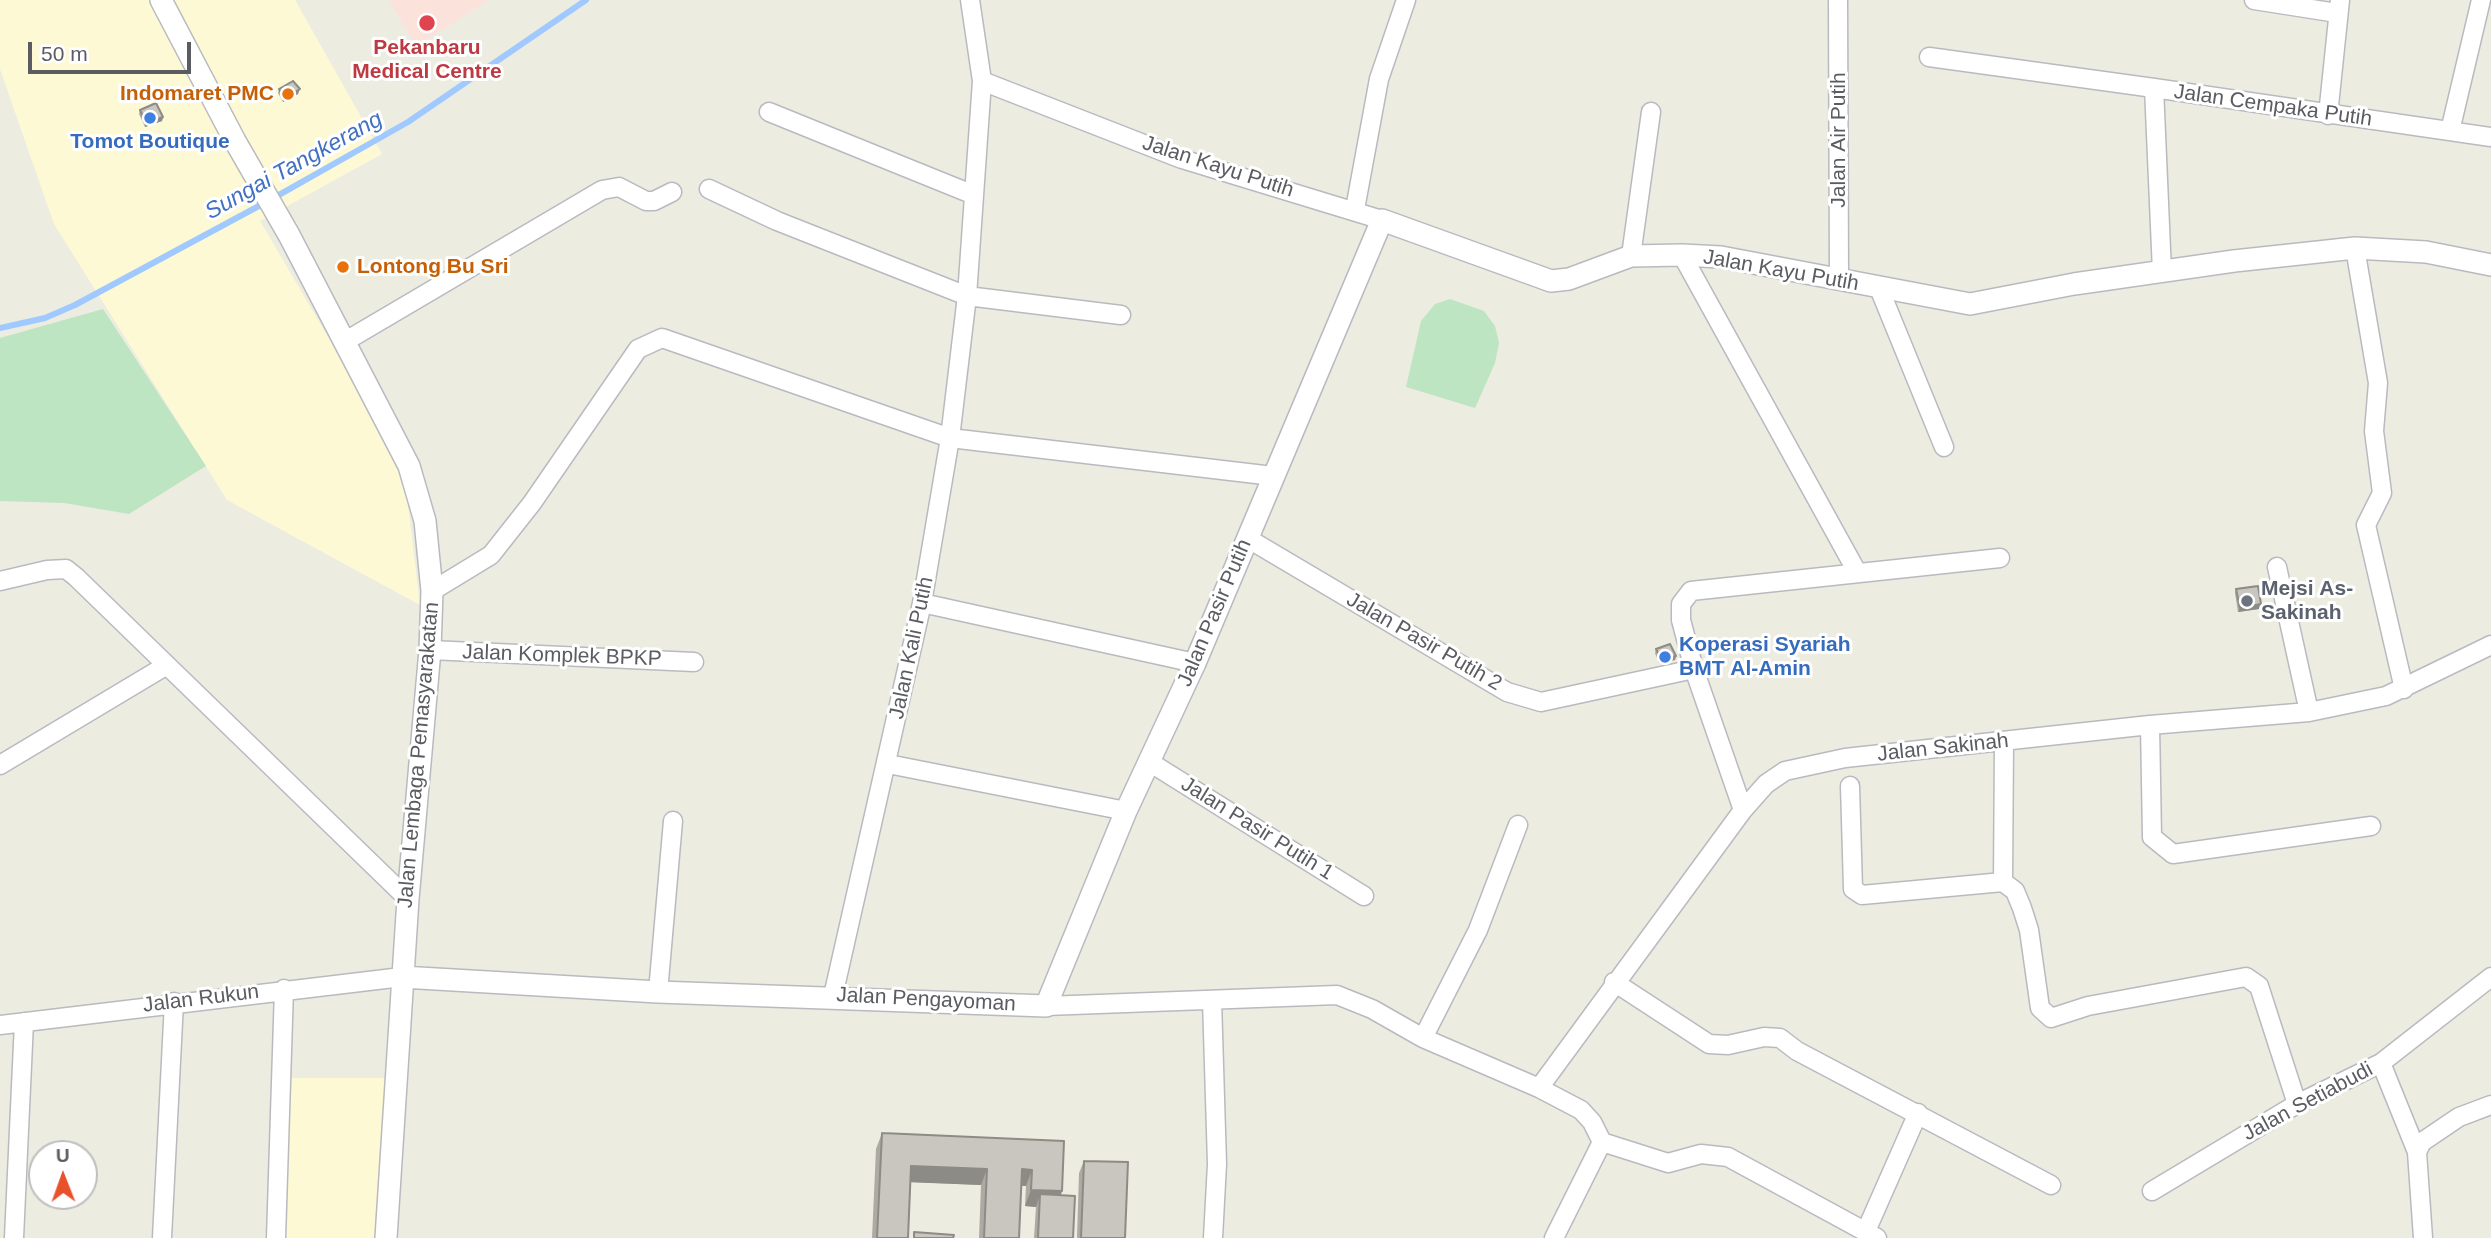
<!DOCTYPE html>
<html>
<head>
<meta charset="utf-8">
<style>
  body { margin:0 }
  #map { position:relative; width:2491px; height:1238px; overflow:hidden; background:#edece1; font-family:Helvetica,sans-serif }
  canvas { display:block }
  .north { position:absolute; left:28px; top:1140px; width:70px; height:70px; box-sizing:border-box; background:#fff; border:2px solid #bdbec0; border-radius:50%; rotate:359deg; font-size:19px; font-weight:700; line-height:28px; text-align:center; color:#5a5c62 }
  .north::after { content:''; display:block; margin:auto; width:24px; height:32px; background:#e9512b; clip-path:polygon(50% 0,100% 100%,50% 72%,0 100%) }
  .scale { position:absolute; left:28px; top:42px; width:163px; height:32px; box-sizing:border-box; border:4px solid #5a5c62; border-top:0; padding-left:9px; font-size:21px; line-height:24px; white-space:nowrap; color:#5a5c62; -webkit-text-stroke:5px #fff; paint-order:stroke }
</style>
</head>
<body>
<div id="map">
<canvas width="2491" height="1238"></canvas>
<div class="north">U</div>
<div class="scale">50 m</div>
</div>
<script>
const ctx = document.querySelector('canvas').getContext('2d');
ctx.lineJoin = 'round';
function fill(path, color) {
  ctx.fillStyle = color;
  ctx.fill(path, 'evenodd');
}
function toPath(rows) {
  const path = new Path2D();
  for (const r of rows) {
    path.moveTo(r[0], r[1]);
    for (let i = 2; i < r.length; i += 2) path.lineTo(r[i], r[i + 1]);
  }
  return path;
}
function stroke(path, color, width, dash) {
  ctx.strokeStyle = color;
  ctx.lineWidth = width;
  ctx.lineCap = dash ? 'butt' : 'round';
  ctx.setLineDash(dash || []);
  ctx.stroke(path);
}
function write(font, color, halo, rows, align = 'center') {
  ctx.font = font + ' Helvetica,sans-serif';
  ctx.lineWidth = 6;
  ctx.setLineDash([]);
  ctx.textBaseline = 'middle';
  ctx.strokeStyle = halo;
  ctx.fillStyle = color;
  for (const [text, x, y, turn = 0] of rows) {
    ctx.save();
    ctx.translate(x, y);
    ctx.rotate((+turn || 0) * Math.PI / 180);
    ctx.textAlign = isNaN(turn) ? turn : align;
    if (halo) ctx.strokeText(text, 0, 0);
    ctx.fillText(text, 0, 0);
    ctx.restore();
  }
}
const commercial = toPath([
  [0,0,295,0,382,154,260,221,328,337,405,480,420,605,227,500,54,224,0,69],
  [285,1078,385,1078,375,1238,280,1238]
]);
const medical = toPath([
  [389,0,489,0,416,47]
]);
const green = toPath([
  [1450,299,1484,311,1495,326,1499,343,1495,363,1475,408,1406,387,1421,321,1435,304],
  [103,309,206,466,129,514,64,503,0,501,0,338]
]);
const stream = toPath([
  [0,328,45,318,75,305,270,200,408,122,586,0]
]);
const minor = toPath([
  [1838,0,1839,279],
  [2254,0,2337,13],
  [1929,57,2154,88],
  [982,81,1182,159,1382,220],
  [769,112,974,195],
  [2328,115,2340,0],
  [2450,131,2481,0],
  [709,189,777,221,967,296,1121,315],
  [1355,209,1379,79,1406,0],
  [2355,248,2378,383,2374,431,2382,493,2366,525,2404,689],
  [1682,255,1857,572],
  [1631,256,1651,112],
  [2162,272,2154,88,2491,137],
  [1879,288,1944,447],
  [344,342,602,190,619,187,646,201,654,201,672,192],
  [1247,538,1507,692,1541,702,1694,669],
  [2277,567,2309,712],
  [0,581,47,570,66,569,76,577,408,899],
  [432,591,491,555,532,503,638,349,662,338,950,438,1273,476],
  [922,603,1195,663],
  [430,650,694,662],
  [2150,725,2152,837,2173,854,2371,826],
  [1151,763,1364,896],
  [888,764,1126,811],
  [0,765,167,665],
  [1850,786,1853,889,1862,895,2003,882,2015,891,2022,908,2029,930,2040,1008,2051,1018,2088,1006,2246,977,2259,986,2297,1104],
  [1743,810,1694,669,1681,620,1681,604,1691,591,2000,558],
  [2003,882,2004,741],
  [1614,982,1709,1044,1728,1045,1764,1037,1780,1038,1797,1051,2051,1185],
  [658,992,673,821],
  [833,996,922,603,950,438,967,296,982,81,970,0],
  [1212,1000,1217,1164,1213,1238],
  [1046,1006,1337,995,1372,1009,1423,1038,1539,1088,1581,1110,1592,1122,1602,1142,1554,1238],
  [0,1025,402,977],
  [1423,1038,1478,930,1518,825],
  [2381,1063,2491,977],
  [1539,1088,1743,810,1766,784,1785,771,1845,758,2150,725,2309,712,2386,696,2491,645],
  [1602,1142,1668,1163,1701,1154,1728,1157,1877,1238],
  [2152,1191,2297,1104,2381,1063,2417,1152],
  [1866,1231,1918,1113],
  [14,1238,24,1022],
  [162,1238,174,1002],
  [276,1238,284,989],
  [2423,1238,2417,1152,2422,1142,2459,1117,2491,1105]
]);
const tertiary = toPath([
  [161,0,235,141,289,235,409,466,425,521,432,591,430,650,408,899,386,1238],
  [402,977,658,992,1046,1006,1126,811,1195,663,1382,220,1551,281,1569,279,1631,256,1682,255,1721,257,1970,304,2074,284,2234,261,2355,248,2426,252,2491,265]
]);
const wall = toPath([
  [279,89,298,94,283,102,278,93],
  [140,110,163,117,162,121,145,127,139,114],
  [2236,589,2259,609,2238,612,2235,593],
  [1656,649,1676,656,1675,660,1659,663,1655,653],
  [882,1133,1064,1141,1062,1191,1061,1195,1073,1238,1034,1238,1036,1207,1025,1206,1026,1186,1021,1186,1019,1238,979,1238,981,1185,911,1182,908,1238,872,1238,876,1149],
  [1084,1161,1125,1238,1077,1238,1079,1173]
]);
const shadedWall = toPath([
  [300,89,298,94,283,102,284,98],
  [163,117,162,121,145,127,146,123],
  [2261,604,2259,609,2238,612,2240,608],
  [1676,656,1675,660,1659,663,1661,659],
  [911,1166,987,1169,981,1185,905,1182],
  [1022,1169,1032,1170,1026,1186,1016,1185],
  [1031,1190,1062,1191,1056,1207,1040,1194,1036,1207,1025,1206]
]);
const building = toPath([
  [293,81,300,89,284,98,279,89,293,81],
  [156,103,163,117,146,123,140,110,156,103],
  [2258,586,2261,604,2240,608,2236,589,2258,586],
  [1670,644,1676,656,1661,659,1656,649,1670,644],
  [882,1133,1064,1141,1062,1191,1031,1190,1032,1170,1022,1169,1019,1238,984,1238,987,1169,911,1166,908,1238,877,1238,882,1133],
  [1084,1161,1128,1162,1125,1238,1081,1238,1084,1161],
  [1040,1194,1075,1196,1073,1238,1038,1238,1040,1194],
  [914,1232,954,1235,953,1238,914,1238,914,1232]
]);
const markers = [
  [427,23,9,"#e0444e"],
  [288,94,7,"#e8710a"],
  [150,118,7,"#3f7fe0"],
  [343,267,7,"#e8710a"],
  [2247,601,7,"#6b7280"],
  [1665,657,7,"#3f7fe0"]
];
const healthNames = [
  ["Pekanbaru",427,48],
  ["Medical Centre",427,72]
];
const foodNames = [
  ["Indomaret PMC",274,94],
  ["Lontong Bu Sri",357,267,"left"]
];
const streetNames = [
  ["Jalan Cempaka Putih",2273,106,8],
  ["Jalan Air Putih",1839,140,-90],
  ["Jalan Kayu Putih",1218,167,18],
  ["Jalan Kayu Putih",1781,271,10],
  ["Jalan Pasir Putih",1215,613,-67],
  ["Jalan Pasir Putih 2",1424,642,30],
  ["Jalan Kali Putih",912,648,-78],
  ["Jalan Komplek BPKP",562,656,2],
  ["Jalan Sakinah",1943,748,-6],
  ["Jalan Lembaga Pemasyarakatan",419,755,-85],
  ["Jalan Pasir Putih 1",1257,829,32],
  ["Jalan Rukun",201,999,-7],
  ["Jalan Pengayoman",926,1000,3],
  ["Jalan Setiabudi",2308,1102,-28]
];
const shopNames = [
  ["Tomot Boutique",150,142],
  ["Koperasi Syariah",1679,645,"left"],
  ["BMT Al-Amin",1679,669,"left"]
];
const worshipNames = [
  ["Mejsi As-",2261,589],
  ["Sakinah",2261,613]
];
const waterNames = [
  ["Sungai Tangkerang",294,166,-29]
];
fill(commercial, '#fef9d5');
fill(medical, '#fbe3dc');
fill(green, '#bde5c2');
stroke(stream, '#9fc9ff', 6);
stroke(minor, '#b9bac0', 21);
stroke(tertiary, '#b9bac0', 24);
stroke(minor, '#fff', 18);
stroke(tertiary, '#fff', 21);
fill(wall, '#acaaa3');
fill(shadedWall, '#8c8b85');
fill(building, '#c8c6be');
stroke(building, '#8c8b85', 2);
for (const [x, y, r, color] of markers) {
  const dot = new Path2D();
  dot.arc(x, y, r, 0, 2 * Math.PI);
  ctx.fillStyle = color;
  ctx.fill(dot);
  stroke(dot, '#fff', 2.5);
}
write('bold 21px', '#be3a42', '#fff', healthNames);
write('bold 21px', '#c56008', '#fff', foodNames, 'right');
write('21px', '#5a5c62', '#fff', streetNames);
write('bold 21px', '#366cbe', '#fff', shopNames);
write('bold 21px', '#5b616d', '#fff', worshipNames, 'left');
write('italic 23px', '#4270c2', '#fff', waterNames);
</script>
</body>
</html>
